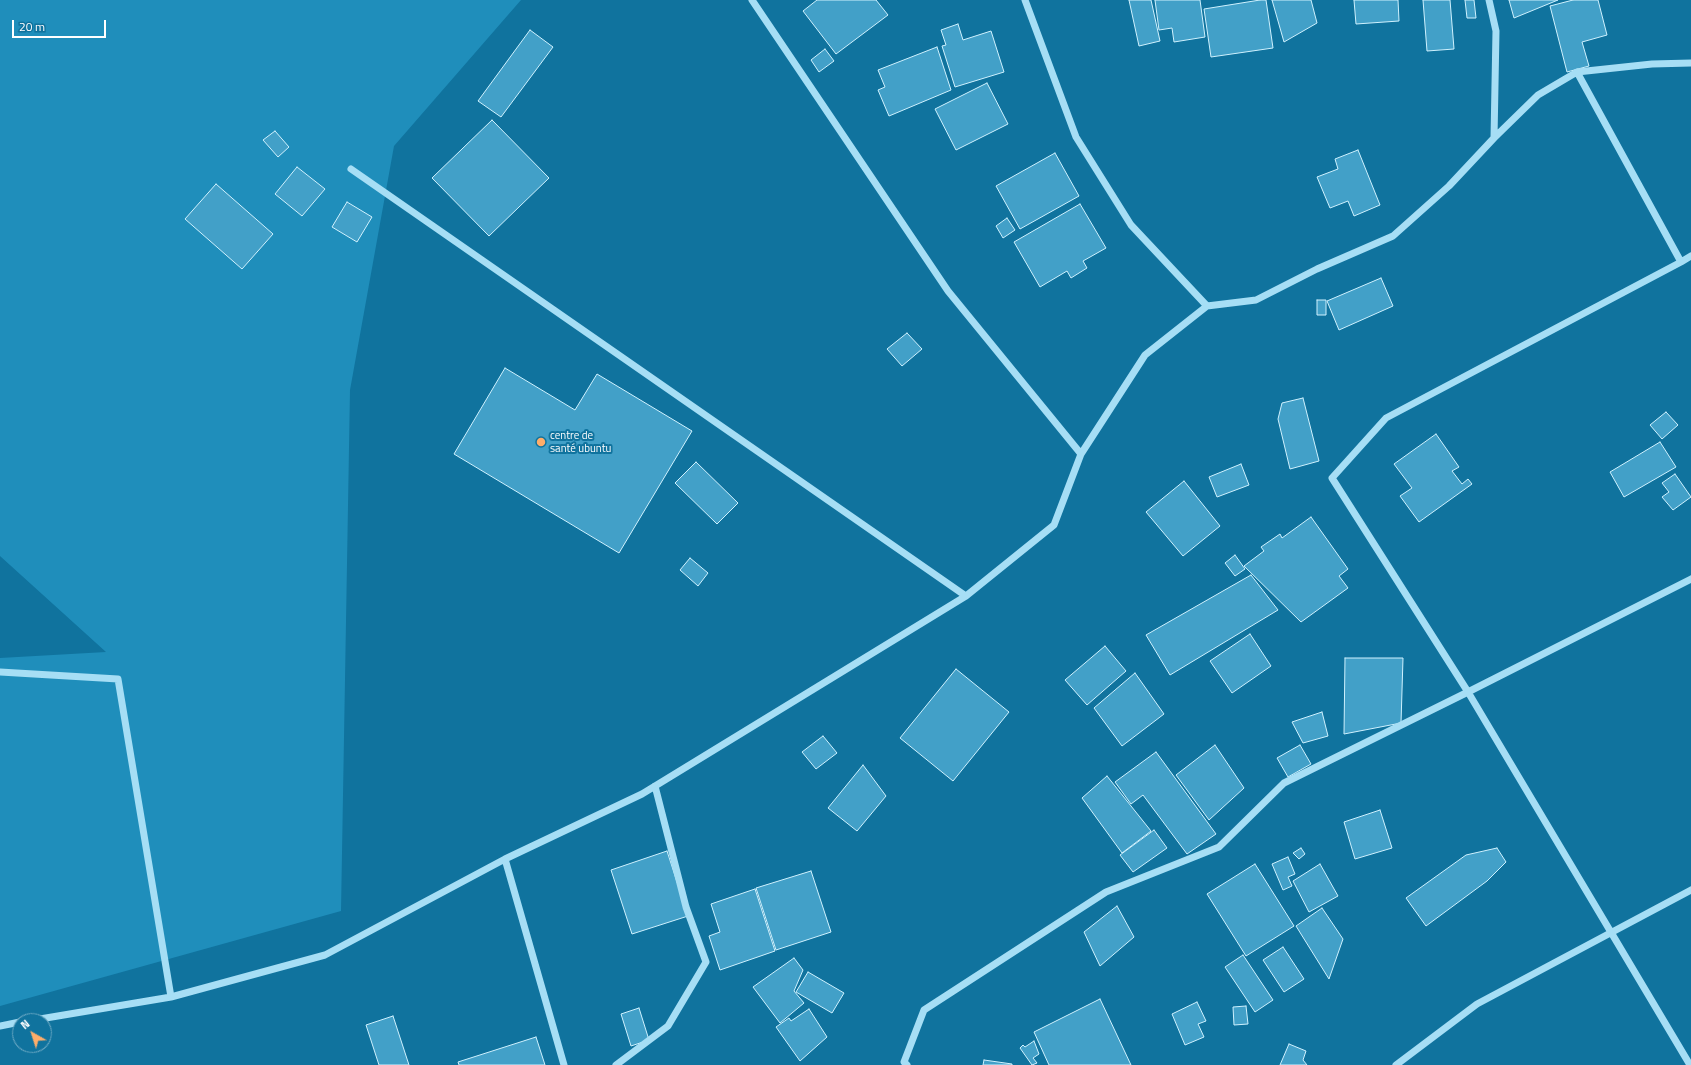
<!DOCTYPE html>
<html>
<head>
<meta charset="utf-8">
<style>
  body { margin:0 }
  #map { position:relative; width:1691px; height:1065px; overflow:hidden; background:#10739e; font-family:"Titillium Web",sans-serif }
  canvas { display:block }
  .north { position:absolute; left:12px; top:1013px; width:40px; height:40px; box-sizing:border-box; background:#10739e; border:1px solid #70abc5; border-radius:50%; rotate:321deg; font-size:11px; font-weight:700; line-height:16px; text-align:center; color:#fff }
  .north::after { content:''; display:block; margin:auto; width:14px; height:18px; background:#ffad6a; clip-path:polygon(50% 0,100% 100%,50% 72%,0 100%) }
  .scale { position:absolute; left:12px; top:20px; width:94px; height:18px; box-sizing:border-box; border:2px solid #fff; border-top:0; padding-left:5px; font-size:12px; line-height:14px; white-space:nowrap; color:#fff; -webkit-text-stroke:3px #10739e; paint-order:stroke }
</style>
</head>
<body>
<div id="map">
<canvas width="1691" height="1065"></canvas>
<div class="north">N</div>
<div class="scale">20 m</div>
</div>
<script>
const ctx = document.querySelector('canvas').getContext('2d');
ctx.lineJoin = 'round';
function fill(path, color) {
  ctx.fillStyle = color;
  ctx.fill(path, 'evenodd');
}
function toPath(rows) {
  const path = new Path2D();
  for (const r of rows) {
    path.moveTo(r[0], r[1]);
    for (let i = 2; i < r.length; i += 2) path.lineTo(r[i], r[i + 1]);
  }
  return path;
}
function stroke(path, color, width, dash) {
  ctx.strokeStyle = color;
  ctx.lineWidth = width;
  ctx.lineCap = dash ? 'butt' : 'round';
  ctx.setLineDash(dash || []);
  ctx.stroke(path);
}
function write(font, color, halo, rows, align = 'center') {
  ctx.font = font + ' "Titillium Web",sans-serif';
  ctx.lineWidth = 4;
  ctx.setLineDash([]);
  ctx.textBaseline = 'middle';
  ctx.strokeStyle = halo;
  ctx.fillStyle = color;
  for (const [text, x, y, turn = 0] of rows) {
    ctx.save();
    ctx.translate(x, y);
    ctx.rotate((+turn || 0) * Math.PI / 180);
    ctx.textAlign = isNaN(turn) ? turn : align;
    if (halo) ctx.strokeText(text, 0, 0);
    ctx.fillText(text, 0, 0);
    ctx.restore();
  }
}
const green = toPath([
  [0,0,521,0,394,146,350,390,341,911,0,1006,0,658,106,652,0,556]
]);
const building = toPath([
  [817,0,876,0,888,15,836,54,803,11,817,0],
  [1129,0,1151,0,1160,41,1139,46,1129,0],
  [1155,0,1200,0,1205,37,1174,42,1172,28,1159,30,1155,0],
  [1260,0,1266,0,1273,48,1211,57,1204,9,1260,0],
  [1272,0,1311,0,1317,23,1284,42,1272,0],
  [1354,0,1398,0,1399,21,1356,24,1354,0],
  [1423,0,1450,0,1454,49,1427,51,1423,0],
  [1465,0,1474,0,1476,18,1467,18,1465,0],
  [1509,0,1558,0,1514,18,1509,0],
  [1573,0,1598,0,1607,35,1582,42,1589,66,1567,72,1550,6,1573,0],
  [958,24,963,40,991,31,1004,72,955,87,942,46,946,45,941,30,958,24],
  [530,30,553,47,501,117,478,101,530,30],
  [937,47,951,90,889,116,878,90,885,87,878,70,937,47],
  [825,49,834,61,819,72,811,60,825,49],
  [987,83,1008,124,956,150,935,109,987,83],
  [492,120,549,178,489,236,432,178,492,120],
  [275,131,289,147,278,157,263,140,275,131],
  [1358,150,1380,205,1354,216,1348,201,1330,208,1317,177,1338,169,1335,159,1358,150],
  [1055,153,1079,196,1020,229,996,186,1055,153],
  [297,167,325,189,302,216,275,194,297,167],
  [216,184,273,234,242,269,185,219,216,184],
  [347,202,372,217,357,242,332,227,347,202],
  [1080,204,1106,248,1083,261,1087,268,1071,278,1067,271,1040,287,1014,242,1080,204],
  [1007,218,1015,230,1003,238,996,226,1007,218],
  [1381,278,1393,306,1339,330,1327,301,1381,278],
  [1317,300,1326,300,1326,315,1317,315,1317,300],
  [907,333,922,349,902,366,887,349,907,333],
  [505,368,575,410,597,374,692,431,619,553,454,454,505,368],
  [1303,398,1319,461,1290,469,1278,419,1282,403,1303,398],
  [1666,412,1678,425,1662,439,1650,425,1666,412],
  [1436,434,1459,467,1452,471,1462,484,1468,479,1472,484,1419,522,1400,496,1412,488,1394,464,1436,434],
  [1660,442,1676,467,1624,497,1610,472,1660,442],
  [696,462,738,503,717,524,675,483,696,462],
  [1241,464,1249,485,1217,497,1209,477,1241,464],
  [1675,474,1691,497,1673,510,1662,497,1669,492,1662,483,1675,474],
  [1184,481,1220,526,1183,556,1146,512,1184,481],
  [1311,517,1348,569,1339,576,1348,588,1301,622,1244,566,1264,551,1261,547,1280,534,1282,538,1311,517],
  [1235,555,1245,569,1235,576,1225,563,1235,555],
  [690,558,708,573,698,586,680,570,690,558],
  [1251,575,1278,610,1170,675,1146,635,1251,575],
  [1250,634,1271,666,1232,693,1210,661,1250,634],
  [1105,646,1126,671,1087,705,1065,680,1105,646],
  [1345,658,1403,658,1401,723,1344,734,1345,658],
  [956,669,1009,712,953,781,900,738,956,669],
  [1135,673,1164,714,1122,746,1094,708,1135,673],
  [1322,712,1328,736,1303,743,1292,722,1322,712],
  [823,736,837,753,816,769,802,752,823,736],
  [1215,745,1244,788,1209,820,1176,775,1215,745],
  [1300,745,1311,764,1288,777,1277,758,1300,745],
  [1156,752,1216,834,1187,854,1143,795,1131,804,1115,782,1156,752],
  [863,765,886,796,857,831,828,808,863,765],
  [1107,776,1151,831,1122,853,1082,798,1107,776],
  [1380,810,1392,848,1355,859,1344,822,1380,810],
  [1154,830,1167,848,1133,872,1120,855,1154,830],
  [1301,848,1305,854,1299,859,1293,853,1301,848],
  [1497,848,1506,862,1487,881,1426,926,1406,898,1466,855,1497,848],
  [667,851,688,916,632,934,611,870,667,851],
  [1288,857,1295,874,1288,877,1292,886,1283,890,1272,864,1288,857],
  [1255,864,1294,926,1246,956,1207,894,1255,864],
  [1320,864,1338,896,1309,912,1293,881,1320,864],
  [811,871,831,932,776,950,756,888,811,871],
  [755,889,775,951,720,970,709,936,720,932,711,904,755,889],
  [1117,906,1134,937,1100,966,1084,932,1117,906],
  [1322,908,1343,939,1329,979,1296,926,1322,908],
  [1283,947,1304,979,1284,992,1263,960,1283,947],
  [1243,955,1273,1000,1255,1012,1225,967,1243,955],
  [794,958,803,970,794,991,804,1003,780,1023,753,987,794,958],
  [808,972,844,993,832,1013,796,992,808,972],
  [1100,999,1131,1065,1049,1065,1034,1032,1100,999],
  [1197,1002,1206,1021,1198,1024,1204,1037,1185,1045,1172,1014,1197,1002],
  [1246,1006,1248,1024,1234,1025,1233,1007,1246,1006],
  [639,1008,649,1040,631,1046,621,1014,639,1008],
  [809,1009,827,1037,800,1061,776,1027,789,1018,791,1021,809,1009],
  [393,1016,409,1065,379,1065,366,1025,393,1016],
  [536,1037,545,1065,459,1065,458,1062,536,1037],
  [1034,1041,1039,1054,1033,1058,1037,1063,1032,1065,1020,1048,1023,1045,1025,1047,1034,1041],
  [1289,1044,1306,1051,1303,1060,1307,1065,1280,1065,1289,1044],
  [984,1060,1012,1064,1012,1065,983,1065,984,1060]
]);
const minor = toPath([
  [752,0,948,291,1081,454],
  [1025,0,1076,137,1131,225,1207,306],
  [1489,0,1496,31,1494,138],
  [1577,72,1681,262,1691,256],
  [351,169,966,596],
  [1681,262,1386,418,1332,478,1468,692,1690,1065],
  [0,672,118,679,171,997],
  [505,859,564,1065],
  [28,1021,171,997,325,955,505,859,642,794,966,596,1054,525,1081,454,1145,355,1207,306,1256,300,1317,269,1393,236,1449,186,1494,138,1538,95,1577,72,1652,64,1691,63],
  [0,1026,20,1022],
  [616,1065,668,1026,706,962,686,907,655,786],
  [907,1065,904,1062,924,1010,1106,892,1219,847,1284,783,1468,692,1691,579],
  [1396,1065,1477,1004,1691,890]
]);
const markers = [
  [541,442,5,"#ffad6a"]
];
const poiNames = [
  ["centre de",550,436],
  ["santé ubuntu",550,449]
];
fill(green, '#1f8ebb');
fill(building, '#42a0c8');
stroke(building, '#cff1fe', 1);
stroke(minor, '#a6def5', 7);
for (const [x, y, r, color] of markers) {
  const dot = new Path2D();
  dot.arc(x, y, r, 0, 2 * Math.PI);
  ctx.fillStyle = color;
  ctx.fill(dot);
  stroke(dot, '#10739e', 1.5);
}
write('11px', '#fff', '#10739e', poiNames, 'left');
</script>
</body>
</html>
